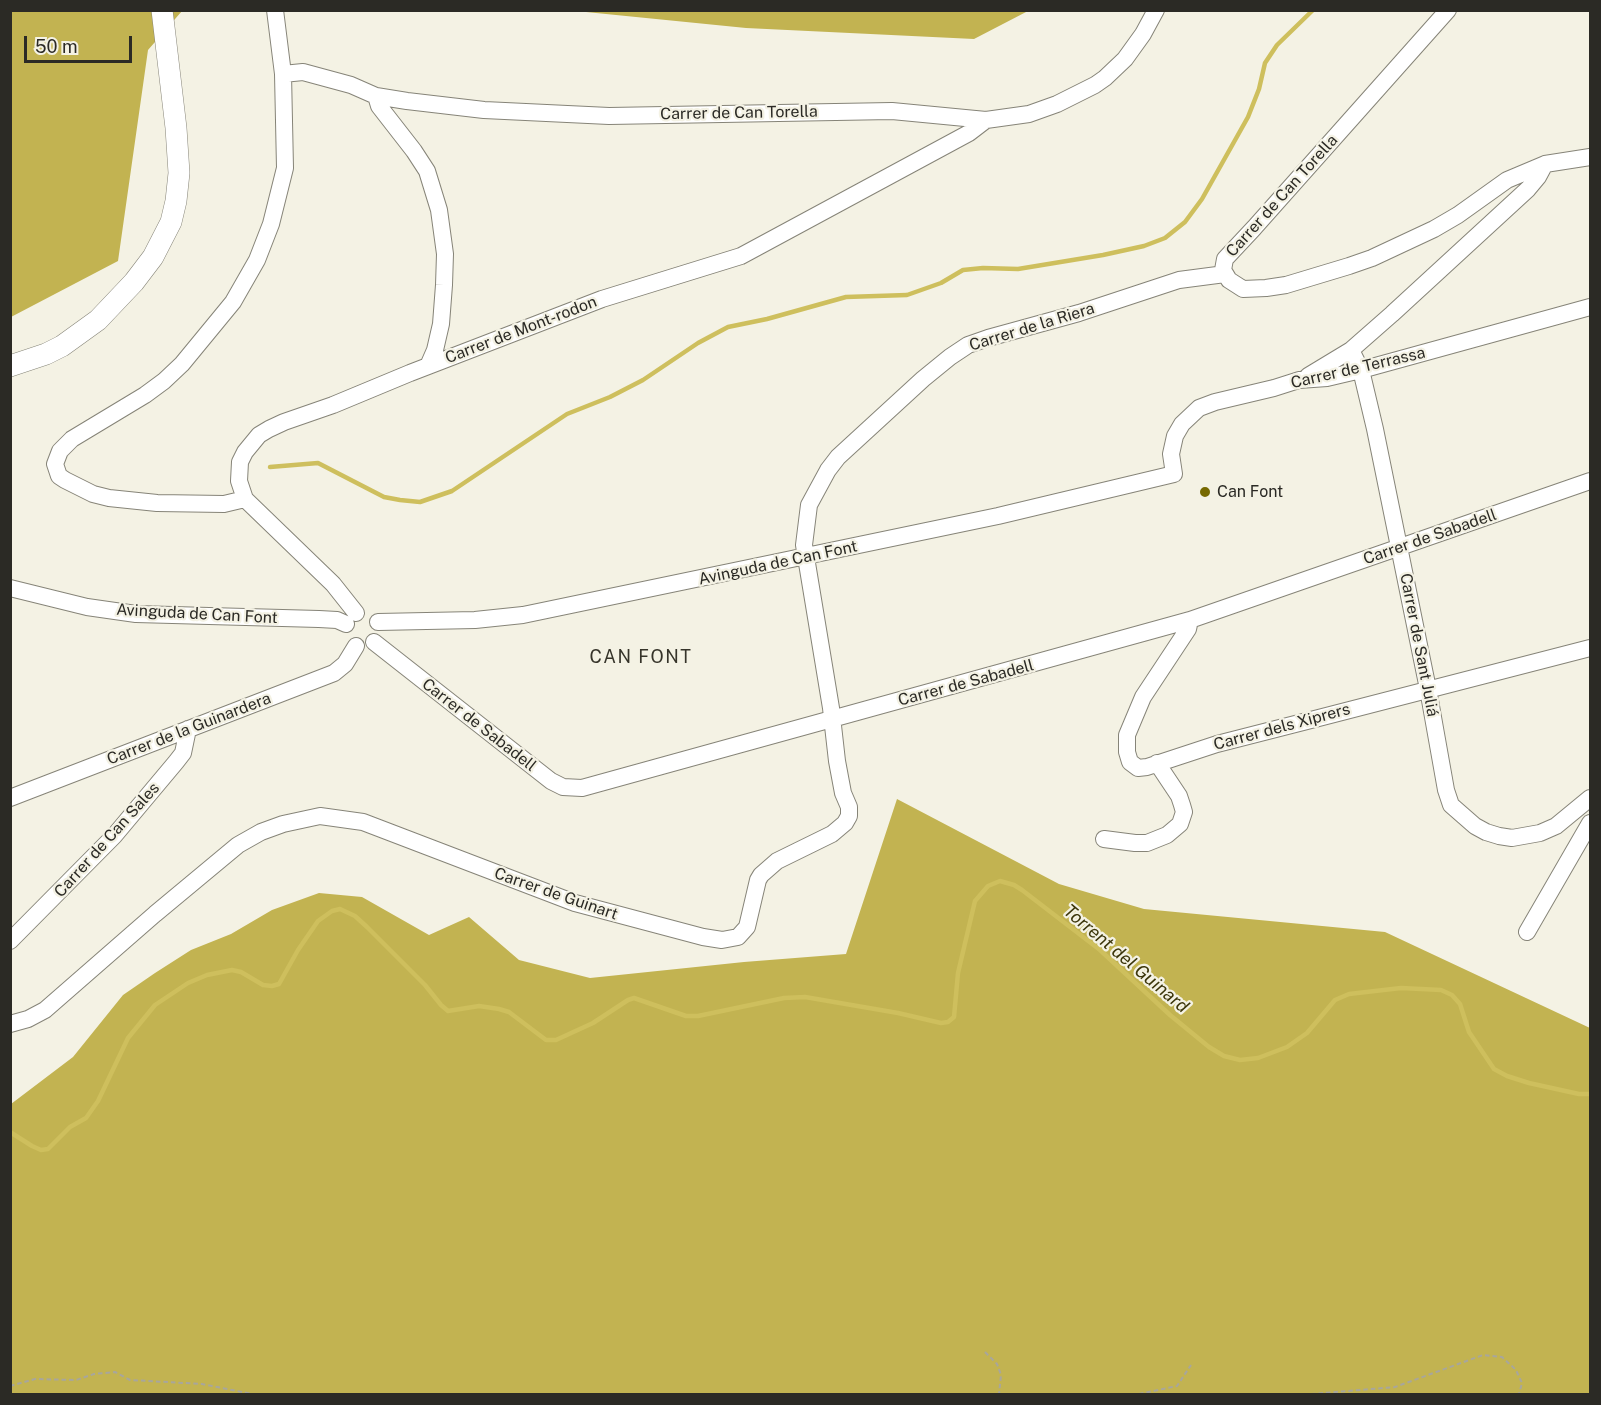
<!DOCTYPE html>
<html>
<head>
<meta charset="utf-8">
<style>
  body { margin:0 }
  #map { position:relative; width:1601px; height:1405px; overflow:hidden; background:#f4f2e4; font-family:"Public Sans",sans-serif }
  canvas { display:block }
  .frame { position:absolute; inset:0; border:12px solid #2b2a25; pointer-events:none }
  .scale { position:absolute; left:24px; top:36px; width:108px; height:27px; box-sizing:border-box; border:3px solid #2b2a25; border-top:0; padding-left:8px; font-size:18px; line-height:21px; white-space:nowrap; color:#2b2a25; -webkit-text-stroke:4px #f4f2e4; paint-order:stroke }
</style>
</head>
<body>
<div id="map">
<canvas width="1601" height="1405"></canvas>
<div class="frame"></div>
<div class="scale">50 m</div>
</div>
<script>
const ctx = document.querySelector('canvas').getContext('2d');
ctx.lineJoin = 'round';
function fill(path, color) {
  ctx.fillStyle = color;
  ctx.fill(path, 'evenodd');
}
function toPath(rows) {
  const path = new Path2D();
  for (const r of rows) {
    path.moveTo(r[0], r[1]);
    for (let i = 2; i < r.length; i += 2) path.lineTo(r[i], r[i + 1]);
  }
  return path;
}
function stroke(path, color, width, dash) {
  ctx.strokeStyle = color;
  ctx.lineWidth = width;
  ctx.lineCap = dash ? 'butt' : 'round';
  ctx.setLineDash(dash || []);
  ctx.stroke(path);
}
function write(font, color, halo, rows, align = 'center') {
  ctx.font = font + ' "Public Sans",sans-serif';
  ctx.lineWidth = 4.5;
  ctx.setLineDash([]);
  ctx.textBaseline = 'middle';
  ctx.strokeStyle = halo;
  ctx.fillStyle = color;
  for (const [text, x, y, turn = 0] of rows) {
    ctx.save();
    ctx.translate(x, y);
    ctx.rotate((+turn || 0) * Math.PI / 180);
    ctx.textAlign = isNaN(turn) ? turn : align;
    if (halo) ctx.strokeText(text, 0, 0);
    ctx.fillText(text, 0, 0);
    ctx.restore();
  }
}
const forest = toPath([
  [11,11,182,11,148,50,118,261,11,317],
  [576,11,1028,11,974,39,746,28],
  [897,799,1059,884,1144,909,1385,932,1590,1028,1590,1394,11,1394,11,1104,73,1057,123,995,155,973,191,950,231,934,272,910,319,893,362,897,429,935,469,917,519,960,590,978,744,962,846,954]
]);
const stream = toPath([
  [270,467,318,463,384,497,400,500,420,502,452,491,567,414,610,397,643,380,698,343,728,327,767,319,846,297,907,295,941,283,963,270,983,268,1018,269,1103,255,1144,246,1165,238,1185,222,1202,199,1248,117,1259,89,1265,63,1277,45,1313,10],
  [10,1132,32,1146,41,1150,48,1149,70,1127,86,1118,98,1101,128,1038,155,1005,188,983,207,975,232,970,241,972,263,985,272,986,279,984,298,950,318,921,332,911,340,909,355,916,367,927,425,985,441,1005,448,1011,479,1006,499,1009,509,1012,546,1040,556,1040,593,1023,628,1000,634,998,686,1016,698,1016,784,998,805,997,898,1013,941,1023,948,1022,954,1017,958,973,975,901,988,886,1000,881,1014,885,1022,890,1100,950,1170,1015,1209,1047,1224,1056,1240,1060,1258,1058,1287,1047,1307,1033,1335,1000,1349,994,1401,988,1441,990,1452,995,1460,1004,1469,1032,1494,1069,1507,1076,1529,1083,1579,1094,1590,1094]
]);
const path = toPath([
  [985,1352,997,1364,1001,1375,999,1394],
  [10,1386,35,1379,76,1380,94,1374,115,1372,130,1380,202,1384,252,1394],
  [1139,1394,1177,1386,1191,1365],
  [1311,1394,1395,1387,1483,1355,1502,1357,1516,1370,1522,1383,1519,1394]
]);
const minor = toPath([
  [1448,10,1254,228,1225,259,1223,270,1229,280,1243,289,1266,288,1286,285,1349,266,1372,258,1434,229,1458,215,1507,180,1545,164,1590,157],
  [283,74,303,72,351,85,376,96,407,101,484,110,609,116,892,111,986,120,1029,114,1057,104,1095,85,1105,78,1125,59,1143,34,1156,10],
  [376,96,379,106,414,151,427,171,439,210,445,254,444,285,441,324,435,350,428,366],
  [1351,350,1361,370,1375,429,1428,689,1446,790,1451,805,1475,826,1486,832,1499,836,1512,838,1540,833,1556,826,1590,798],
  [1308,376,1351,350,1392,314,1528,189,1538,177,1545,164],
  [245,499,224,504,157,503,109,498,93,494,65,480,59,476,55,464,60,451,72,439,145,395,164,381,182,364,233,302,257,260,271,224,285,168,283,74,275,10],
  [10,588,87,607,136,614,319,619,337,620,346,624],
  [356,613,333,584,245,499,239,481,240,462,245,452,259,435,269,429,284,422,333,405,410,373,602,299,741,256,969,133,986,120],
  [1190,620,1188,629,1143,697,1127,735,1127,752,1130,762,1138,768,1147,767,1217,744,1307,721,1590,648],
  [378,622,475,620,523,615,998,516,1174,474,1171,454,1175,436,1182,424,1199,408,1215,402,1274,388,1299,380,1327,378,1361,370,1590,307],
  [374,642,551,781,563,787,582,788,1190,620,1590,481],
  [10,798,334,673,345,664,356,646],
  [1104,839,1135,843,1147,843,1167,835,1180,824,1184,812,1182,805,1179,796,1157,763],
  [1527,932,1590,823],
  [10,941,114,836,176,762,183,753,188,729],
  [10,1024,28,1019,45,1010,155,914,238,845,261,832,283,824,320,816,363,822,575,903,703,937,722,940,738,937,747,927,758,880,761,875,777,861,832,834,845,823,849,816,849,807,843,793,837,761,831,708,804,545,809,505,828,470,838,457,923,379,950,357,968,345,988,338,1079,313,1179,280,1225,274]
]);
const tertiary = toPath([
  [10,366,46,354,62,346,98,320,134,282,153,257,171,222,176,201,179,173,176,128,162,10]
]);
const markers = [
  [1205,492,6,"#766900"]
];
const streetNames = [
  ["Carrer de Can Torella",739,113,-1],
  ["Carrer de Can Torella",1282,196,-48],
  ["Carrer de la Riera",1032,327,-17],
  ["Carrer de Mont-rodon",521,330,-21],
  ["Carrer de Terrassa",1358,368,-13],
  ["Carrer de Sabadell",1430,537,-19],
  ["Avinguda de Can Font",778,563,-12],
  ["Avinguda de Can Font",197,614,3],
  ["Carrer de Sant Juliá",1419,645,79],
  ["Carrer de Sabadell",966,683,-15],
  ["Carrer de Sabadell",479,725,38],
  ["Carrer dels Xiprers",1282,727,-15],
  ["Carrer de la Guinardera",189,729,-21],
  ["Carrer de Can Sales",107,840,-48],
  ["Carrer de Guinart",556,894,19]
];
const poiNames = [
  ["Can Font",1217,492]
];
const neighbourhoodNames = [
  ["CAN FONT",641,657]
];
const waterNames = [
  ["Torrent del Guinard",1126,959,40]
];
fill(forest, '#c2b351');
stroke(stream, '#cebf5d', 4.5);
stroke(minor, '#868478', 18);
stroke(tertiary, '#868478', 22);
stroke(path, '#a8a69c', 2, [4.5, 3]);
stroke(minor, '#fff', 16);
stroke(tertiary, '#fff', 21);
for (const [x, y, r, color] of markers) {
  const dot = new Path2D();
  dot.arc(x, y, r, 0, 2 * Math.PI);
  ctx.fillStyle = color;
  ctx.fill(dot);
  stroke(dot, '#f4f2e4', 2);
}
write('16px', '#2b2a25', '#f4f2e4', streetNames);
write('16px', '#2b2a25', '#f4f2e4', poiNames, 'left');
ctx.letterSpacing = '1.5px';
write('18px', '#36342a', '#f4f2e4', neighbourhoodNames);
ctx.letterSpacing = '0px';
write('italic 18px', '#3c360b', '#f4f2e4', waterNames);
</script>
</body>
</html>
